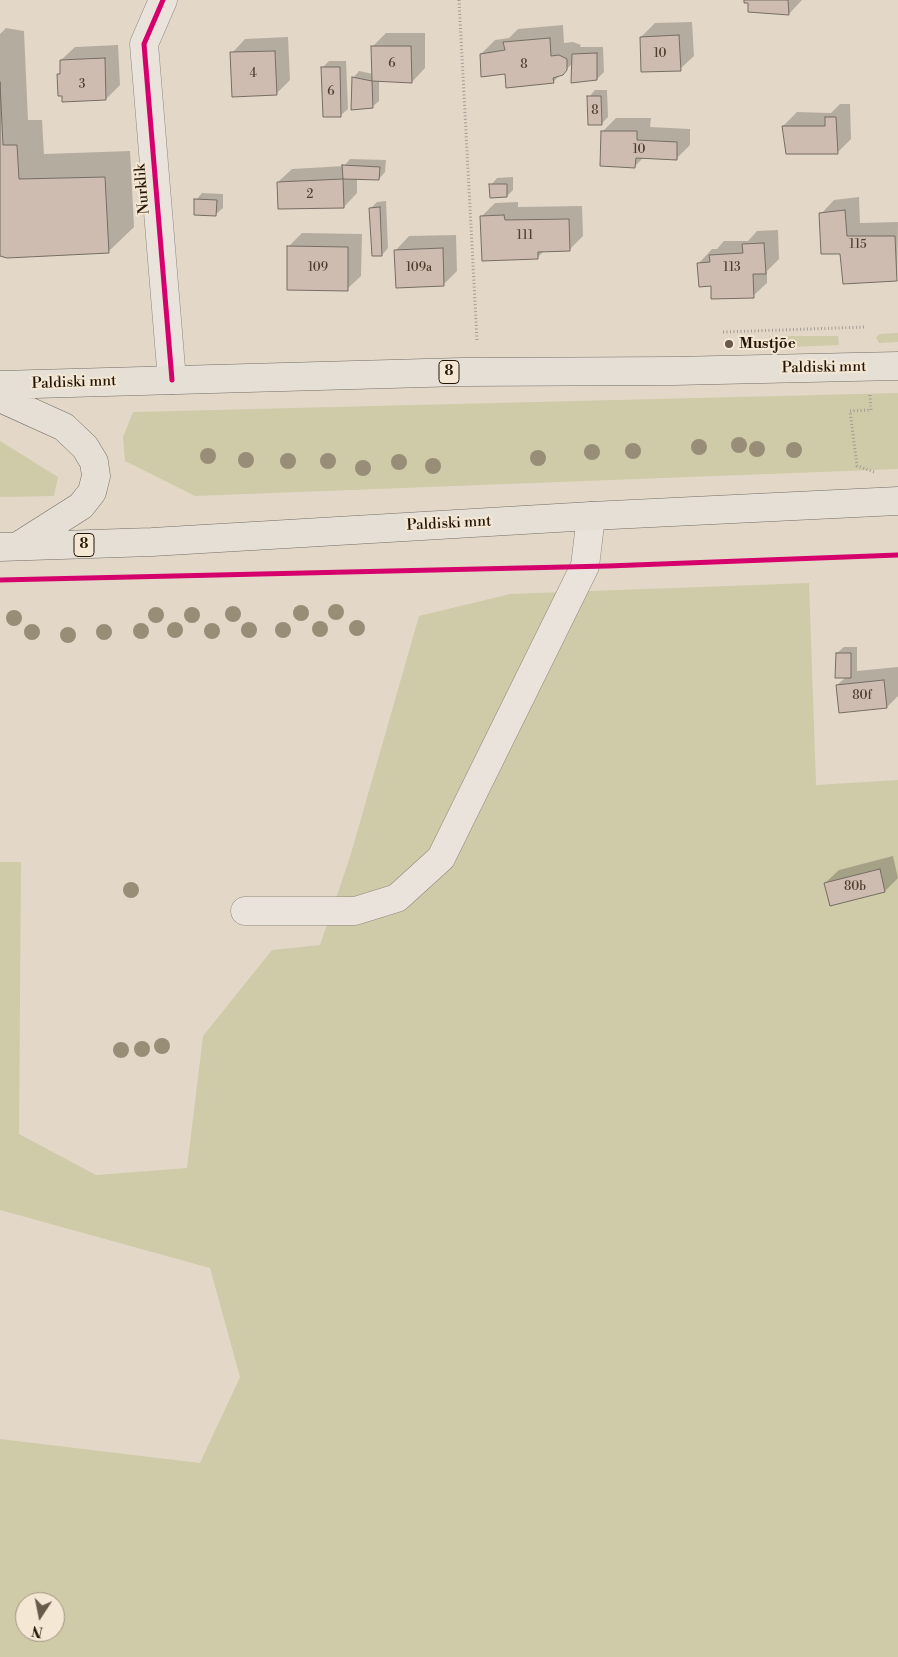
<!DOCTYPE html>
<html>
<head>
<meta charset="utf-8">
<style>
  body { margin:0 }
  #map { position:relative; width:898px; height:1657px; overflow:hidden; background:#e3d8c8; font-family:"Libre Bodoni",serif }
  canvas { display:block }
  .north { position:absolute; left:15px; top:1592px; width:50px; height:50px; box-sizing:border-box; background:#f4e8d4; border:1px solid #a19482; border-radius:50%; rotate:191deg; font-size:14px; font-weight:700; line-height:20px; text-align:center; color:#251506 }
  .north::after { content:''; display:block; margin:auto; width:18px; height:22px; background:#68594a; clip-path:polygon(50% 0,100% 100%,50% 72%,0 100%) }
</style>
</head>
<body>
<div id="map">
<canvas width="898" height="1657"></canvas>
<div class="north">N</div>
</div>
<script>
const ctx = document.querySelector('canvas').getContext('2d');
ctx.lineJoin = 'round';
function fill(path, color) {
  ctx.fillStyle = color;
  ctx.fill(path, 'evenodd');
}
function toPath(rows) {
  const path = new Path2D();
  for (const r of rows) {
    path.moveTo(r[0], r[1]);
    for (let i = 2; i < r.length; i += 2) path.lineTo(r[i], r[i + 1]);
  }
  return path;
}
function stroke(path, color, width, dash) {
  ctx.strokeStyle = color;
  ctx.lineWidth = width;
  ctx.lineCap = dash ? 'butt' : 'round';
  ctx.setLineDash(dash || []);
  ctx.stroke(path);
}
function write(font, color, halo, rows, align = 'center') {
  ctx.font = font + ' "Libre Bodoni",serif';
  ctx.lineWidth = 4;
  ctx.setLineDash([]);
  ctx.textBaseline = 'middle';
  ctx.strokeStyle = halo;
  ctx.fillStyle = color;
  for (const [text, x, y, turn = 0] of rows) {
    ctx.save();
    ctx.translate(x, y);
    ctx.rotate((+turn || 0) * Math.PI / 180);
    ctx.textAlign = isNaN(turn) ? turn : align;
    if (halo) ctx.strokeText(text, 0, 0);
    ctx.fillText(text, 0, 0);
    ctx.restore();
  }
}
const green = toPath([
  [898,333,898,342,879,343,876,337,880,334],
  [769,336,838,336,839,345,769,348],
  [898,393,898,469,195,496,125,461,123,437,133,412],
  [0,441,58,477,54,496,0,497],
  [809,583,816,785,898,780,898,1657,0,1657,0,1439,200,1463,240,1377,210,1268,0,1210,0,862,21,862,19,1134,96,1175,187,1168,203,1036,272,950,320,945,350,857,419,616,510,594],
  [25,1602,55,1602,55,1632,25,1632]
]);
const shadow = toPath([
  [745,0,802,0,789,14],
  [692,22,694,56,680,69,641,37,655,23],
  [563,25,564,43,573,42,581,45,580,47,603,47,604,72,597,79,573,63,553,82,507,72,481,54,495,40,509,38,518,29],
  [6,28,24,31,28,120,42,120,44,154,130,151,134,227,108,252,0,255,0,34],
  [386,33,425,33,425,68,412,82,379,80,379,101,372,107,353,78,359,71,373,74,373,46],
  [288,37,290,80,276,94,232,53,245,39],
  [118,45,120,85,106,99,59,74,62,71,61,60,75,47],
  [329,61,346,61,348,109,341,115,322,68],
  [595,90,607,90,608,117,601,124,589,97],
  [840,104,850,104,851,139,837,153,783,126,797,112,831,113],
  [616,118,651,118,650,127,690,129,690,145,676,159,644,157,635,166,602,132],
  [350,159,386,160,385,172,379,179,357,178,357,193,344,207,278,182,292,169,344,166],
  [513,177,513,190,507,196,491,185,497,178],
  [202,193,223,194,223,208,216,214,196,200],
  [859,197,860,223,898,222,897,280,842,253,821,214,834,200],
  [386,201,388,248,382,255,370,209,377,202],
  [518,202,518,207,582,206,583,236,570,249,545,250,537,258,482,216,495,203],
  [778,230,779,259,767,271,767,283,753,296,712,285,699,263,712,249,717,249,724,241,748,241,757,231],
  [302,233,362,234,361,276,347,289,288,247],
  [456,235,457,271,443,285,396,250,409,236],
  [844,647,857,647,857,671,898,667,898,696,887,707,837,685,846,677,837,653],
  [893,856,898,878,885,891,830,905,825,883,839,870]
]);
const building = toPath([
  [744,0,788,0,789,15,748,12,748,3,744,3,744,0],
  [679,35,681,71,641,72,640,37,679,35],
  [550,38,551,56,559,55,567,59,567,70,563,75,553,78,554,83,506,88,505,74,481,77,480,54,505,50,503,42,550,38],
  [371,46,411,46,412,83,372,81,371,46],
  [275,51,277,95,232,97,230,52,275,51],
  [597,53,597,80,571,83,572,54,597,53],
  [105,58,106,100,62,102,62,96,58,96,57,74,60,74,60,60,105,58],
  [321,67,340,67,341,117,323,117,321,67],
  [352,77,372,81,373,108,351,110,352,77],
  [0,82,3,145,17,145,19,179,105,177,109,253,7,258,0,256,0,82],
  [587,96,601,96,602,125,588,125,587,96],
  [825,117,836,117,838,154,786,154,782,126,825,126,825,117],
  [601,131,637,131,637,140,677,142,677,160,636,158,635,168,600,166,601,131],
  [342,165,380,167,379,180,343,179,342,165],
  [343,179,344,208,278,209,277,182,343,179],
  [489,184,507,184,507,197,490,198,489,184],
  [194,199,217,200,216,216,194,215,194,199],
  [380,207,382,256,372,256,369,208,380,207],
  [845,210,847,236,895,236,897,281,843,284,840,254,821,254,819,213,845,210],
  [504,215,505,220,569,219,570,251,538,252,538,259,482,261,480,216,504,215],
  [764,243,766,274,753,274,754,298,711,299,711,286,699,287,697,263,710,262,709,255,743,253,742,244,764,243],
  [287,246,348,247,348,291,287,290,287,246],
  [443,248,444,286,396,288,394,250,443,248],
  [836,653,851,653,851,678,835,678,836,653],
  [884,680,887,708,839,713,836,685,884,680],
  [880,869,885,892,830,906,824,883,880,869]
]);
const path = toPath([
  [459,0,477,340],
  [723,332,866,327],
  [870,395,871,410,850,411,857,466,874,472]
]);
const minor = toPath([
  [163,0,144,44,172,380],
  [245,911,355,911,397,898,441,858,585,566,591,516]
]);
const major = toPath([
  [0,385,461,372,674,371,898,366],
  [0,398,64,427,85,447,94,462,96,476,92,492,81,506,18,546],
  [0,547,152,542,591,516,898,501]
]);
const cycleway = toPath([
  [163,0,144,44,172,380],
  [0,580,608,566,898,555]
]);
const trees = [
  [739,445],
  [699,447],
  [757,449],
  [794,450],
  [633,451],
  [592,452],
  [208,456],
  [538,458],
  [246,460],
  [288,461],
  [328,461],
  [399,462],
  [433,466],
  [363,468],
  [336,612],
  [301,613],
  [233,614],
  [156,615],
  [192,615],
  [14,618],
  [357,628],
  [320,629],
  [175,630],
  [249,630],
  [283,630],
  [141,631],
  [212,631],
  [32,632],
  [104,632],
  [68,635],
  [131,890],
  [162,1046],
  [142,1049],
  [121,1050]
];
const markers = [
  [729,344,5,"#68594a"]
];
const numberNames = [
  ["10",660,54],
  ["6",392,64],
  ["8",524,65],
  ["4",253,74],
  ["3",82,85],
  ["6",331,92],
  ["8",595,111],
  ["10",639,150],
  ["2",310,195],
  ["111",525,236],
  ["115",858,245],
  ["109",318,268],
  ["109a",419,268],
  ["113",732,268],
  ["80f",862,696],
  ["80b",855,887]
];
const shields = [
  [449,372,20],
  [84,545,20]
];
const shieldNames = [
  ["8",449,372],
  ["8",84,545]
];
const streetNames = [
  ["Nurklik",143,189,-95],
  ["Paldiski mnt",824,368,-1],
  ["Paldiski mnt",74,383,-2],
  ["Paldiski mnt",449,524,-3]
];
const poiNames = [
  ["Mustjõe",739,344]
];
fill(green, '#cfcaa8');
fill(shadow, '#0003');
fill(building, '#cebcb0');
stroke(building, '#756d63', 1);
stroke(minor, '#90887d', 29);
stroke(major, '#756d63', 29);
stroke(path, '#a29c95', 3, [1, 2.5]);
stroke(minor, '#e9e3db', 28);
stroke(major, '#e5dfd6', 28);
stroke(cycleway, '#d6006c', 5);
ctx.fillStyle = '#988d77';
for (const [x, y] of trees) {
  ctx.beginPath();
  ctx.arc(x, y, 8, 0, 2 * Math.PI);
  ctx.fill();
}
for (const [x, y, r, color] of markers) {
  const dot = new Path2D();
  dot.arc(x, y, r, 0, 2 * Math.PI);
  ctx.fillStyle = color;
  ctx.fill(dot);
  stroke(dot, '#f4e8d4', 2);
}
write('12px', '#4f3f30', null, numberNames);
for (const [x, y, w] of shields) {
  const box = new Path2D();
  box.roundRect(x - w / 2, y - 11.5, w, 23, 4);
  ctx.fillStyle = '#f4e8d4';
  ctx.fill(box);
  stroke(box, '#251506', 1);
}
write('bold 14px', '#251506', null, shieldNames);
write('15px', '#251506', '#f4e8d4', streetNames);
write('bold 15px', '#251506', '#f4e8d4', poiNames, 'left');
</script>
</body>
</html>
